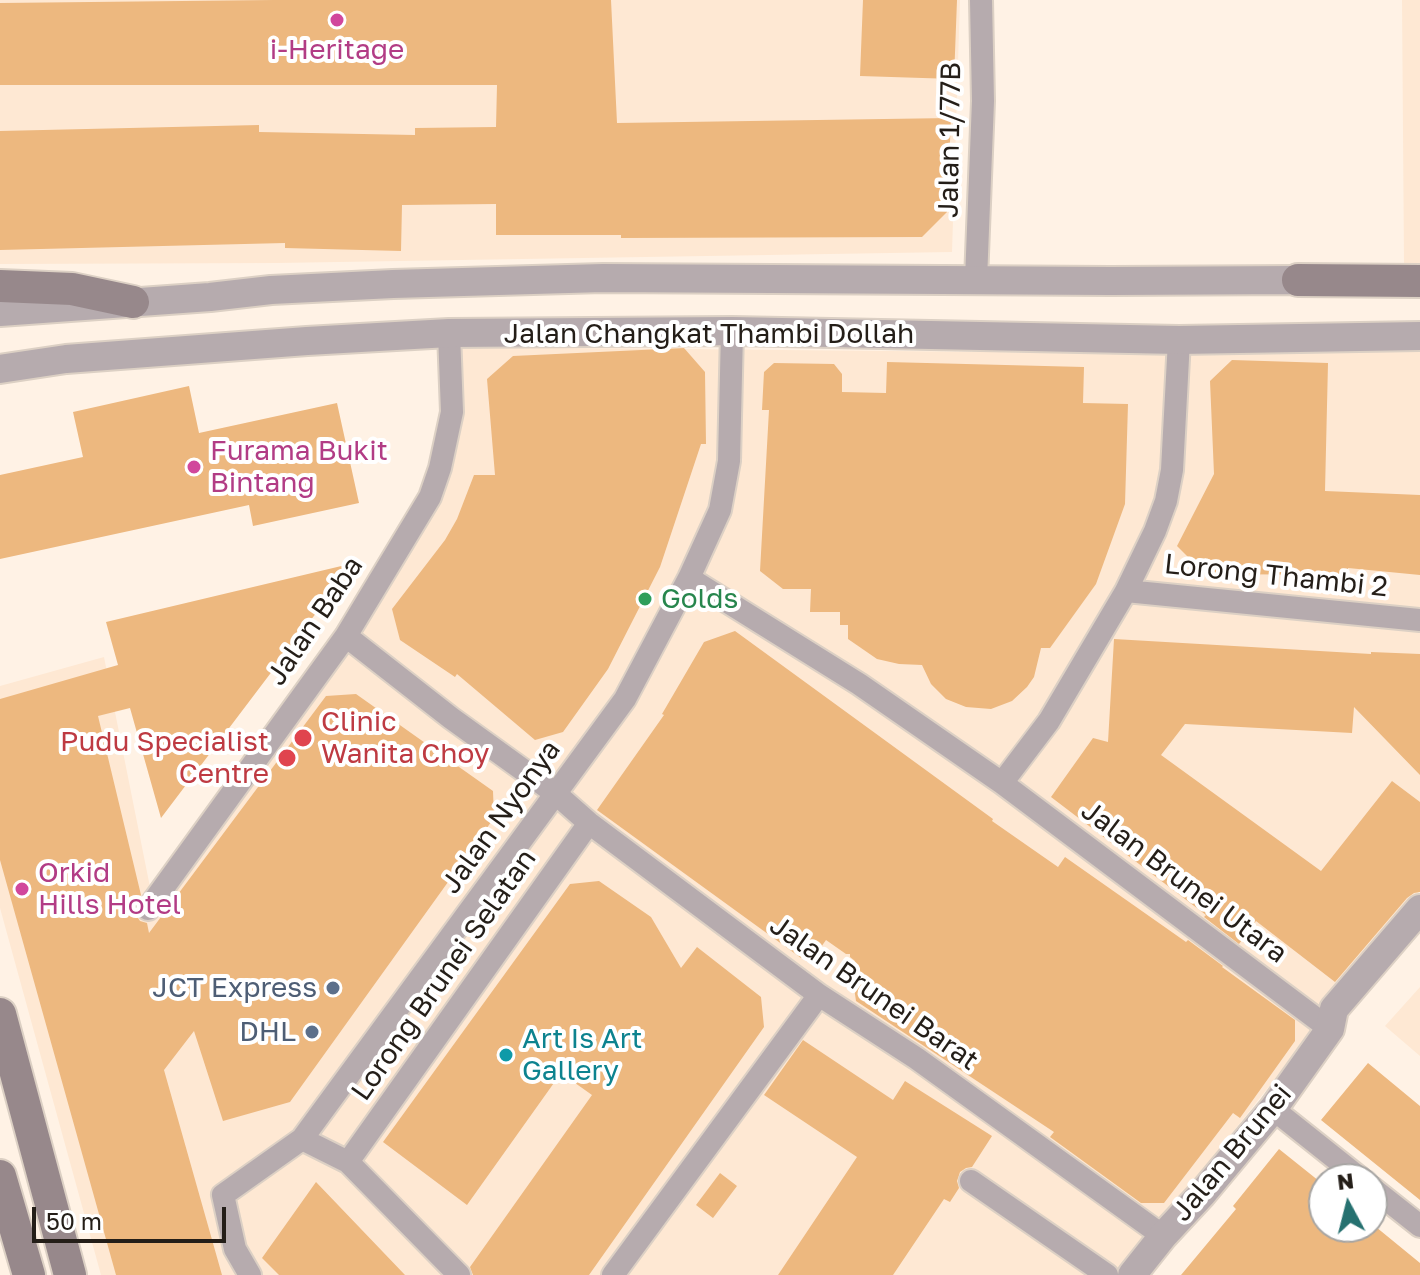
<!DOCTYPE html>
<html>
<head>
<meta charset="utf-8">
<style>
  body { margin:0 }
  #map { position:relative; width:1420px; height:1275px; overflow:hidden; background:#fff2e5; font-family:"Golos Text",sans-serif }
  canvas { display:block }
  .north { position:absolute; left:1308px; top:1163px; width:80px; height:80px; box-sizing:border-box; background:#fff; border:2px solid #a7a5a3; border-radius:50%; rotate:353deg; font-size:22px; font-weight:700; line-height:32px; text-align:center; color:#241e18 }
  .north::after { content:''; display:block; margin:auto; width:28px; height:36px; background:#267170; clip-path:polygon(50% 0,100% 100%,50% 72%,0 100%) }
  .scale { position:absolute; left:32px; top:1207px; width:194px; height:36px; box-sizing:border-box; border:4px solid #241e18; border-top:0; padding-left:10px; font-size:24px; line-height:28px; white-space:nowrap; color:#241e18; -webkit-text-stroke:6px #fff; paint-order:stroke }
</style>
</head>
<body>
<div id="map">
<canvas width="1420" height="1275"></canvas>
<div class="north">N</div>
<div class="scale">50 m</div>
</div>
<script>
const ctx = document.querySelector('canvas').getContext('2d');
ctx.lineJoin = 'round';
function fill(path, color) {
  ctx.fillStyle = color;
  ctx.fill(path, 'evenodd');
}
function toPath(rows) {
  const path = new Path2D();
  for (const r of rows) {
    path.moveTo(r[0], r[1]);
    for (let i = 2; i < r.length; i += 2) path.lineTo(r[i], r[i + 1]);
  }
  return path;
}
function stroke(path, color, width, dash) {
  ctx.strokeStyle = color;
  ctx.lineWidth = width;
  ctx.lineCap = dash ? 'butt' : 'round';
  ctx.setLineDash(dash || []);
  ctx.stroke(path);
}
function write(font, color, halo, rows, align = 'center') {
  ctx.font = font + ' "Golos Text",sans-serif';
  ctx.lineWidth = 8;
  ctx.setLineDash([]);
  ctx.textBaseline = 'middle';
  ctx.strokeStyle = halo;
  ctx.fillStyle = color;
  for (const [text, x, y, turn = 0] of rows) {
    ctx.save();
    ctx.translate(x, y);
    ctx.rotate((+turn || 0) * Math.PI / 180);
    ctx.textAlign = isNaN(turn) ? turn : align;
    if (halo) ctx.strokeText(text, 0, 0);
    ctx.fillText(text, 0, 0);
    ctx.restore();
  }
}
const built = toPath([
  [0,0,960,0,952,252,277,263,0,264],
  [1402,0,1420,0,1420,263,1404,263],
  [461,347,1210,354,1420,351,1420,890,1287,1064,1119,1275,101,1275,0,908,0,686,104,657,155,912,361,632,441,501,463,411],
  [1420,987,1420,1056,1385,1026]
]);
const building = toPath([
  [273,0,611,0,617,123,951,118,947,212,922,237,621,238,621,235,496,235,496,204,402,205,401,251,285,248,285,243,0,250,0,131,259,125,259,132,415,135,415,128,496,127,497,85,0,85,0,3],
  [863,0,957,0,954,79,860,76],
  [684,348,705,372,706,444,701,444,660,567,608,669,563,732,535,740,457,674,455,677,400,640,392,609,445,540,457,519,474,475,495,475,487,379,513,356],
  [1232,360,1328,363,1325,491,1420,495,1420,575,1348,568,1348,575,1205,574,1177,546,1214,474,1210,381],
  [887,362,1084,367,1083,403,1128,404,1125,504,1096,584,1050,648,1041,648,1034,677,1027,687,1012,701,991,709,966,707,946,699,931,684,922,665,899,664,877,659,848,639,848,625,840,625,840,612,810,612,811,589,783,589,760,571,769,410,762,410,764,372,774,363,834,364,842,374,842,392,886,393],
  [189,386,199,433,337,403,359,503,253,526,249,505,0,559,0,475,83,457,73,412],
  [354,563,161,818,130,708,98,716,141,895,134,907,136,915,140,921,147,923,149,933,326,696,356,694,493,791,494,818,290,1102,223,1121,194,1031,164,1070,222,1275,116,1275,0,860,0,699,118,665,106,622],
  [735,631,993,819,992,821,1058,867,1065,857,1186,942,1188,940,1223,966,1222,967,1295,1020,1295,1041,1240,1118,1233,1113,1164,1203,1141,1203,1050,1137,1054,1132,856,1001,851,967,855,961,850,957,850,954,846,954,826,940,814,957,801,958,597,810,664,715,662,714,704,642],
  [1114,639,1371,654,1371,652,1420,654,1420,775,1354,707,1352,733,1185,724,1161,755,1321,871,1392,781,1420,802,1420,892,1414,893,1407,898,1335,982,1256,921,1239,944,1204,917,1206,915,1051,797,1093,738,1108,742],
  [599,881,651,917,681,968,697,947,761,997,764,1027,589,1275,473,1275,470,1267,592,1095,561,1073,467,1205,383,1142,570,884],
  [803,1040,893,1100,905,1081,992,1136,972,1167,966,1168,960,1172,957,1181,959,1188,950,1202,944,1199,893,1275,778,1275,857,1157,764,1095],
  [1368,1063,1420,1106,1420,1200,1321,1120],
  [1279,1149,1324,1185,1324,1227,1376,1227,1420,1263,1420,1275,1181,1275,1236,1209,1233,1206],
  [720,1173,737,1186,713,1218,696,1205],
  [316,1182,405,1275,279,1275,262,1258]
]);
const minor = toPath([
  [976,280,983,101,981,0],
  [689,578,859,684,1002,783,1330,1029],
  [1126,591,1420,620],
  [346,636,451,718,555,793,589,823,819,995,916,1058,1163,1236],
  [1002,783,1049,721,1126,591,1155,531,1166,501,1172,470,1179,340],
  [148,909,346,636,430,497,440,468,452,412,449,333],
  [1273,1109,1361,1179],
  [302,1139,348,1162,459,1275],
  [348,1162,589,823],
  [971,1181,1107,1275],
  [1372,1188,1420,1226],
  [250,1275,235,1249,223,1195,302,1139,625,699,689,578,720,510,729,461,732,331],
  [613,1275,819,995]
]);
const tertiary = toPath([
  [0,312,210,297,271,290,393,284,603,278,1111,281,1298,280,1320,282],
  [0,369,66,359,307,341,449,333,732,331,1179,340,1420,336],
  [1132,1275,1163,1236,1202,1194,1273,1109,1330,1029,1334,1009,1420,909]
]);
const secondary = toPath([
  [1298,280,1420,281],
  [0,286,72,289,133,302],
  [0,1014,70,1275],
  [0,1176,29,1275]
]);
const markers = [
  [337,20,8,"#d1479c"],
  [194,467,8,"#d1479c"],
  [645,599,8,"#2e9e5b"],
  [303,738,10,"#e0444e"],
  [287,758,10,"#e0444e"],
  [22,889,8,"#d1479c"],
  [333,988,8,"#5c6f8a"],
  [312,1032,8,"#5c6f8a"],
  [506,1055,8,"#0f9aa8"]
];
const hotelNames = [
  ["i-Heritage",337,50,"center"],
  ["Furama Bukit",210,451],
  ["Bintang",210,483],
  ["Orkid",38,873],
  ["Hills Hotel",38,905]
];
const streetNames = [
  ["Jalan 1/77B",950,140,-89],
  ["Jalan Changkat Thambi Dollah",709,334],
  ["Lorong Thambi 2",1276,576,6],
  ["Jalan Baba",315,621,-56],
  ["Jalan Nyonya",501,817,-54],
  ["Jalan Brunei Utara",1184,882,37],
  ["Lorong Brunei Selatan",444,975,-55],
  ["Jalan Brunei Barat",874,993,35],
  ["Jalan Brunei",1232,1153,-50]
];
const leisureNames = [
  ["Golds",661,599]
];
const healthNames = [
  ["Clinic",321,722],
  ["Wanita Choy",321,754],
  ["Pudu Specialist",269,742,"right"],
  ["Centre",269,774,"right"]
];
const serviceNames = [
  ["JCT Express",317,988],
  ["DHL",296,1032]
];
const cultureNames = [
  ["Art Is Art",522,1039],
  ["Gallery",522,1071]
];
fill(built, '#fee8d3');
fill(building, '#edb87f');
stroke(minor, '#dcd0c4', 26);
stroke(tertiary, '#dcd0c4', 32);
stroke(secondary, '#dcd0c4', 36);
stroke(minor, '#b6abae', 22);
stroke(tertiary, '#b6abae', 28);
stroke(secondary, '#97888b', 32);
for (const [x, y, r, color] of markers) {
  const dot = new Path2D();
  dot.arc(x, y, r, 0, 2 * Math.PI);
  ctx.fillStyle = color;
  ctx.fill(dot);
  stroke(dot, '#fff', 3);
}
write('28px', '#b23c85', '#fff', hotelNames, 'left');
write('28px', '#241e18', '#fff', streetNames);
write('28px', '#27864d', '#fff', leisureNames, 'left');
write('28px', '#be3a42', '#fff', healthNames, 'left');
write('28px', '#4e5e75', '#fff', serviceNames, 'right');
write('28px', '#0d838f', '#fff', cultureNames, 'left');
</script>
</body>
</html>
